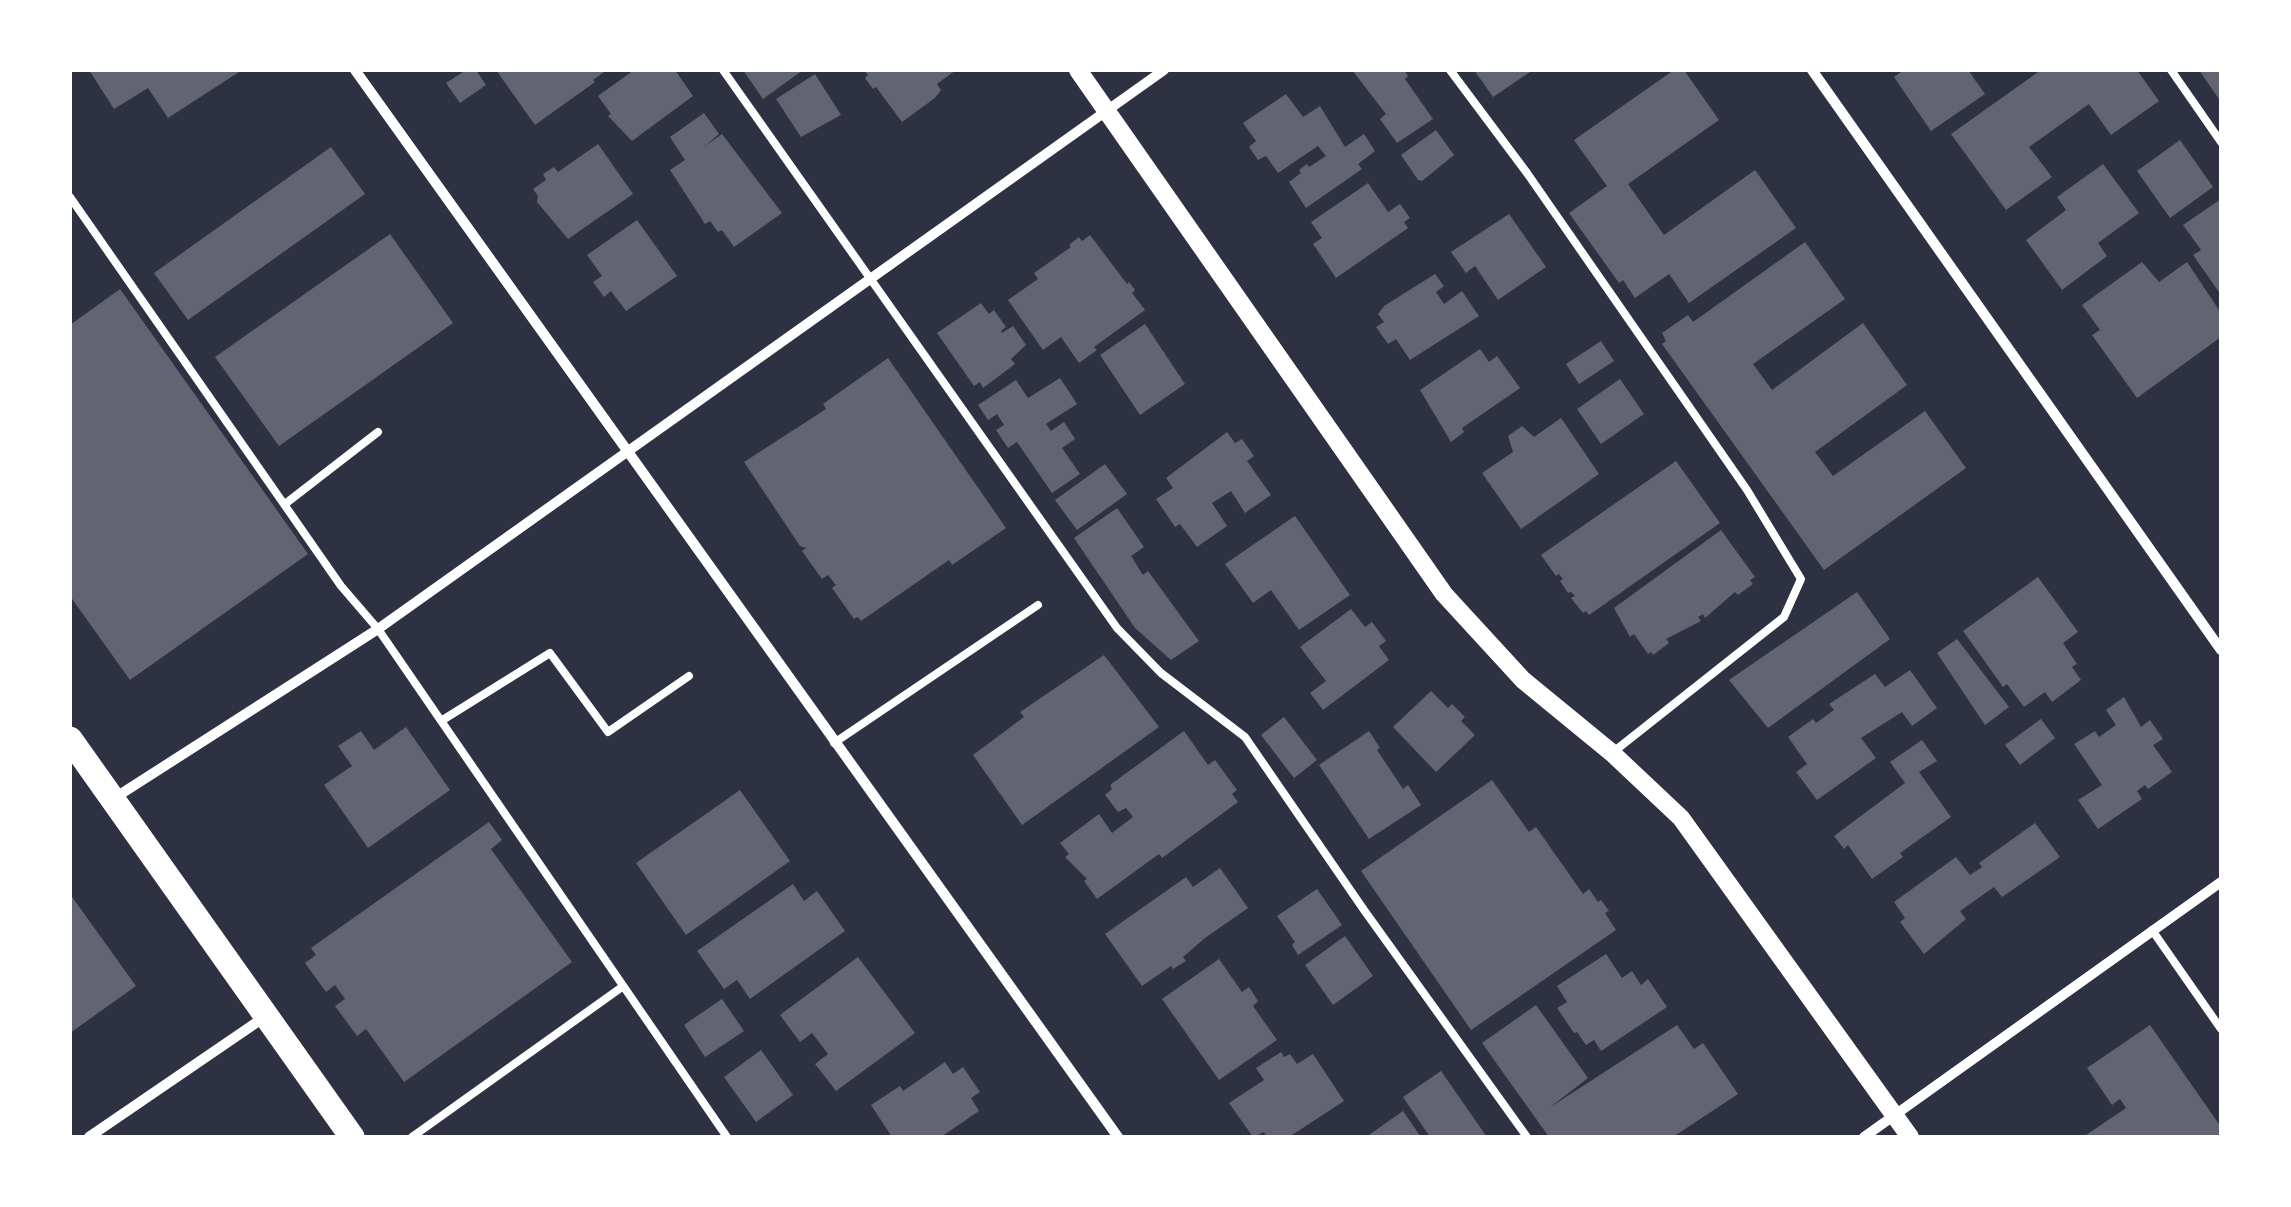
<!DOCTYPE html>
<html>
<head>
<meta charset="utf-8">
<style>
  body { margin:0 }
  #map { position:relative; width:2291px; height:1207px; overflow:hidden; background:#2d3142; font-family:Ubuntu,sans-serif }
  canvas { display:block }
  .frame { position:absolute; inset:0; border:72px solid #fff; pointer-events:none }
</style>
</head>
<body>
<div id="map">
<canvas width="2291" height="1207"></canvas>
<div class="frame"></div>
</div>
<script>
const ctx = document.querySelector('canvas').getContext('2d');
ctx.lineJoin = 'round';
function fill(path, color) {
  ctx.fillStyle = color;
  ctx.fill(path, 'evenodd');
}
function toPath(rows) {
  const path = new Path2D();
  for (const r of rows) {
    path.moveTo(r[0], r[1]);
    for (let i = 2; i < r.length; i += 2) path.lineTo(r[i], r[i + 1]);
  }
  return path;
}
function stroke(path, color, width, dash) {
  ctx.strokeStyle = color;
  ctx.lineWidth = width;
  ctx.lineCap = dash ? 'butt' : 'round';
  ctx.setLineDash(dash || []);
  ctx.stroke(path);
}
const building = toPath([
  [89,70,242,70,168,118,148,88,114,109],
  [466,70,476,70,486,85,460,103,446,83],
  [496,70,607,70,593,80,595,82,535,125],
  [634,70,675,70,693,96,632,141,608,116,611,114,598,96],
  [743,70,803,70,763,99],
  [864,70,956,70,937,84,941,90,935,98,902,122,876,87,873,89,865,78,868,75],
  [1352,70,1404,70,1408,76,1405,79,1433,119,1397,143,1380,119,1386,114],
  [1474,70,1533,70,1493,97],
  [1674,70,1684,70,1719,120,1628,184,1664,235,1755,170,1796,228,1689,303,1669,274,1635,298,1623,280,1619,283,1569,213,1607,186,1574,140],
  [1904,70,1968,70,1985,94,1931,131,1894,77],
  [2041,70,2137,70,2159,101,2111,135,2089,104,2039,140,2029,147,2052,177,2006,210,1951,134],
  [2199,70,2221,70,2221,102],
  [815,74,841,115,801,137,776,99],
  [1286,94,1303,117,1320,106,1345,147,1364,134,1375,151,1358,164,1362,169,1306,208,1289,182,1301,173,1299,170,1307,164,1309,167,1326,156,1318,146,1278,173,1266,156,1258,160,1249,147,1256,141,1243,123],
  [704,113,719,134,704,147,722,134,782,213,734,247,722,230,718,232,710,221,705,224,670,170,685,160,670,137],
  [1436,130,1454,155,1422,181,1418,180,1401,155],
  [2180,140,2213,187,2170,218,2137,171],
  [598,144,633,194,568,239,537,202,538,196,533,189,546,180,543,174,554,167,558,172],
  [331,147,365,194,188,320,154,273],
  [2103,164,2139,213,2098,243,2107,256,2062,290,2026,240,2066,210,2057,197],
  [1368,183,1388,212,1400,204,1410,218,1404,222,1408,228,1336,278,1313,244,1322,238,1311,222],
  [2221,199,2221,295,2193,255,2201,250,2183,225],
  [1509,214,1546,267,1498,300,1475,266,1466,273,1451,252],
  [637,220,677,276,626,311,611,291,604,297,593,282,602,276,587,255],
  [390,234,453,323,279,446,215,357],
  [1090,235,1127,284,1129,282,1135,290,1132,293,1145,310,1094,347,1097,350,1079,363,1061,337,1043,350,1008,300,1038,279,1034,273,1071,247,1069,245,1079,237,1082,241],
  [1805,242,1845,299,1753,364,1772,390,1863,323,1907,385,1815,452,1833,476,1925,411,1966,468,1824,570,1662,344,1666,341,1662,333,1688,315,1693,322],
  [2142,262,2159,282,2187,262,2221,313,2221,337,2137,398,2092,335,2100,330,2082,305],
  [1435,274,1444,286,1436,292,1444,304,1462,291,1479,316,1410,360,1396,339,1388,344,1376,327,1384,322,1378,314,1384,306],
  [120,289,308,554,130,680,70,596,70,325],
  [981,303,989,314,994,310,1006,327,1001,331,1002,333,1013,326,1026,345,1011,359,1015,364,983,388,980,382,974,386,937,333],
  [1145,324,1185,384,1140,415,1100,355],
  [1601,341,1614,361,1579,384,1566,364],
  [1480,349,1489,362,1497,356,1520,388,1462,428,1464,432,1451,442,1420,390],
  [888,358,1006,528,952,565,949,560,861,621,858,617,854,619,832,588,836,585,828,575,822,579,802,551,806,548,800,546,744,462,826,409,823,404],
  [1060,378,1077,404,1046,424,1051,431,1064,422,1075,439,1062,448,1080,474,1052,493,1017,442,1008,448,996,430,1004,425,997,414,988,420,978,405,1016,380,1028,398],
  [1620,379,1644,414,1601,444,1577,409],
  [1561,418,1599,474,1521,529,1482,473,1513,452,1508,436,1522,426,1534,437],
  [1227,432,1235,443,1242,439,1254,456,1247,461,1271,495,1245,513,1231,491,1212,503,1227,526,1197,547,1180,524,1175,527,1156,499,1173,488,1166,478],
  [1676,461,1720,523,1589,615,1586,611,1583,613,1571,598,1575,596,1571,592,1568,593,1560,581,1563,579,1559,574,1556,576,1541,555],
  [1105,464,1127,494,1077,530,1055,500],
  [1117,508,1144,547,1131,556,1143,575,1148,571,1199,641,1171,660,1135,628,1074,538],
  [1295,516,1350,595,1299,630,1271,590,1253,603,1225,564],
  [1721,530,1755,577,1750,580,1753,584,1738,595,1735,592,1705,618,1703,614,1698,617,1701,621,1666,639,1669,643,1653,655,1651,652,1648,654,1634,634,1630,637,1614,608],
  [2038,577,2078,632,2063,643,2077,664,2072,667,2081,680,2052,702,2045,692,2024,707,2007,684,2003,687,1963,631],
  [1857,592,1890,639,1768,728,1729,680],
  [1351,609,1365,627,1372,622,1386,641,1379,646,1389,660,1323,710,1310,693,1326,681,1300,647],
  [1957,639,2009,707,1985,725,1937,653],
  [1104,655,1159,727,1022,825,973,755,1024,717,1020,712],
  [1910,670,1937,708,1912,726,1902,712,1861,738,1876,758,1817,800,1796,772,1807,764,1788,737,1813,719,1816,723,1834,710,1829,704,1875,674,1885,687],
  [1431,691,1448,708,1452,704,1465,717,1461,721,1475,735,1436,772,1393,727],
  [2124,697,2141,727,2150,720,2163,739,2153,745,2172,772,2148,789,2145,785,2137,791,2142,799,2098,829,2078,800,2102,785,2074,744,2095,731,2099,737,2116,725,2106,710],
  [1284,717,1317,760,1294,778,1261,735],
  [2041,719,2055,738,2020,765,2005,745],
  [406,727,450,790,368,848,324,785,352,766,338,746,361,731,374,750],
  [1184,731,1208,765,1215,760,1237,790,1232,794,1238,802,1162,858,1159,854,1097,899,1084,881,1087,879,1065,857,1069,854,1060,843,1099,814,1112,833,1133,817,1126,808,1118,812,1105,795,1112,789,1110,785],
  [1369,731,1380,748,1377,750,1403,789,1408,785,1421,805,1369,839,1319,765],
  [1922,740,1937,761,1919,772,1951,817,1900,853,1903,857,1872,879,1848,845,1844,849,1834,836,1905,783,1890,762],
  [1492,780,1529,832,1536,827,1583,894,1589,889,1598,902,1601,900,1609,911,1605,913,1616,930,1471,1030,1361,871],
  [740,790,790,861,686,935,636,863],
  [489,822,502,840,491,849,572,962,404,1082,366,1029,357,1036,335,1006,345,999,335,985,326,992,305,963,316,955,311,948],
  [2035,823,2060,857,2002,897,1994,887,1960,911,1966,919,1924,954,1900,922,1905,918,1894,902,1956,857,1970,875,1982,867,1979,863],
  [1220,868,1248,908,1205,938,1183,957,1186,961,1173,969,1171,966,1142,986,1105,934,1186,877,1193,887],
  [793,884,804,901,817,891,845,931,750,999,737,980,724,989,697,951],
  [1317,889,1342,925,1298,955,1292,945,1295,942,1277,916],
  [70,894,136,986,70,1033],
  [1345,936,1373,976,1333,1005,1305,965],
  [1606,954,1622,978,1632,971,1641,985,1648,979,1667,1007,1601,1051,1594,1040,1586,1045,1577,1032,1574,1033,1557,1008,1567,1002,1557,986],
  [858,957,915,1033,836,1091,815,1064,828,1054,812,1033,800,1042,780,1015],
  [1219,959,1242,992,1249,987,1258,1001,1253,1006,1277,1040,1219,1080,1162,999],
  [722,999,744,1031,705,1057,684,1025],
  [1536,1005,1588,1078,1549,1108,1677,1025,1694,1049,1703,1043,1738,1094,1673,1137,1549,1137,1482,1043],
  [2150,1025,2221,1127,2221,1137,2083,1137,2126,1108,2120,1099,2112,1105,2087,1068],
  [761,1050,793,1095,756,1122,724,1077],
  [1281,1052,1284,1057,1290,1054,1297,1064,1313,1054,1344,1101,1289,1137,1267,1137,1264,1132,1253,1137,1229,1103,1264,1080,1256,1068],
  [945,1062,953,1074,963,1067,980,1092,971,1098,979,1111,941,1137,892,1137,871,1105,900,1086,903,1091],
  [1441,1071,1487,1137,1430,1137,1403,1097],
  [1403,1111,1421,1137,1366,1137]
]);
const service = toPath([
  [723,70,1117,628,1161,673,1245,737,1364,910,1527,1137],
  [1450,70,1527,173,1747,490,1801,579,1784,617,1612,753],
  [2171,70,2221,142],
  [70,197,341,586,378,629,727,1137],
  [285,504,378,432],
  [441,721,550,653,608,732,689,676],
  [834,743,1038,605],
  [2152,930,2221,1029],
  [412,1137,622,987]
]);
const minor = toPath([
  [355,70,1118,1137],
  [1812,70,2221,650],
  [113,799,378,629,1164,70],
  [89,1137,266,1016],
  [1864,1137,2221,882]
]);
const tertiary = toPath([
  [1078,70,1444,594,1523,680,1612,753,1681,818,1910,1137]
]);
const primary = toPath([
  [70,739,352,1137]
]);
fill(building, '#626471');
stroke(service, '#fff', 8);
stroke(minor, '#fff', 10);
stroke(tertiary, '#fff', 18);
stroke(primary, '#fff', 25);
</script>
</body>
</html>
